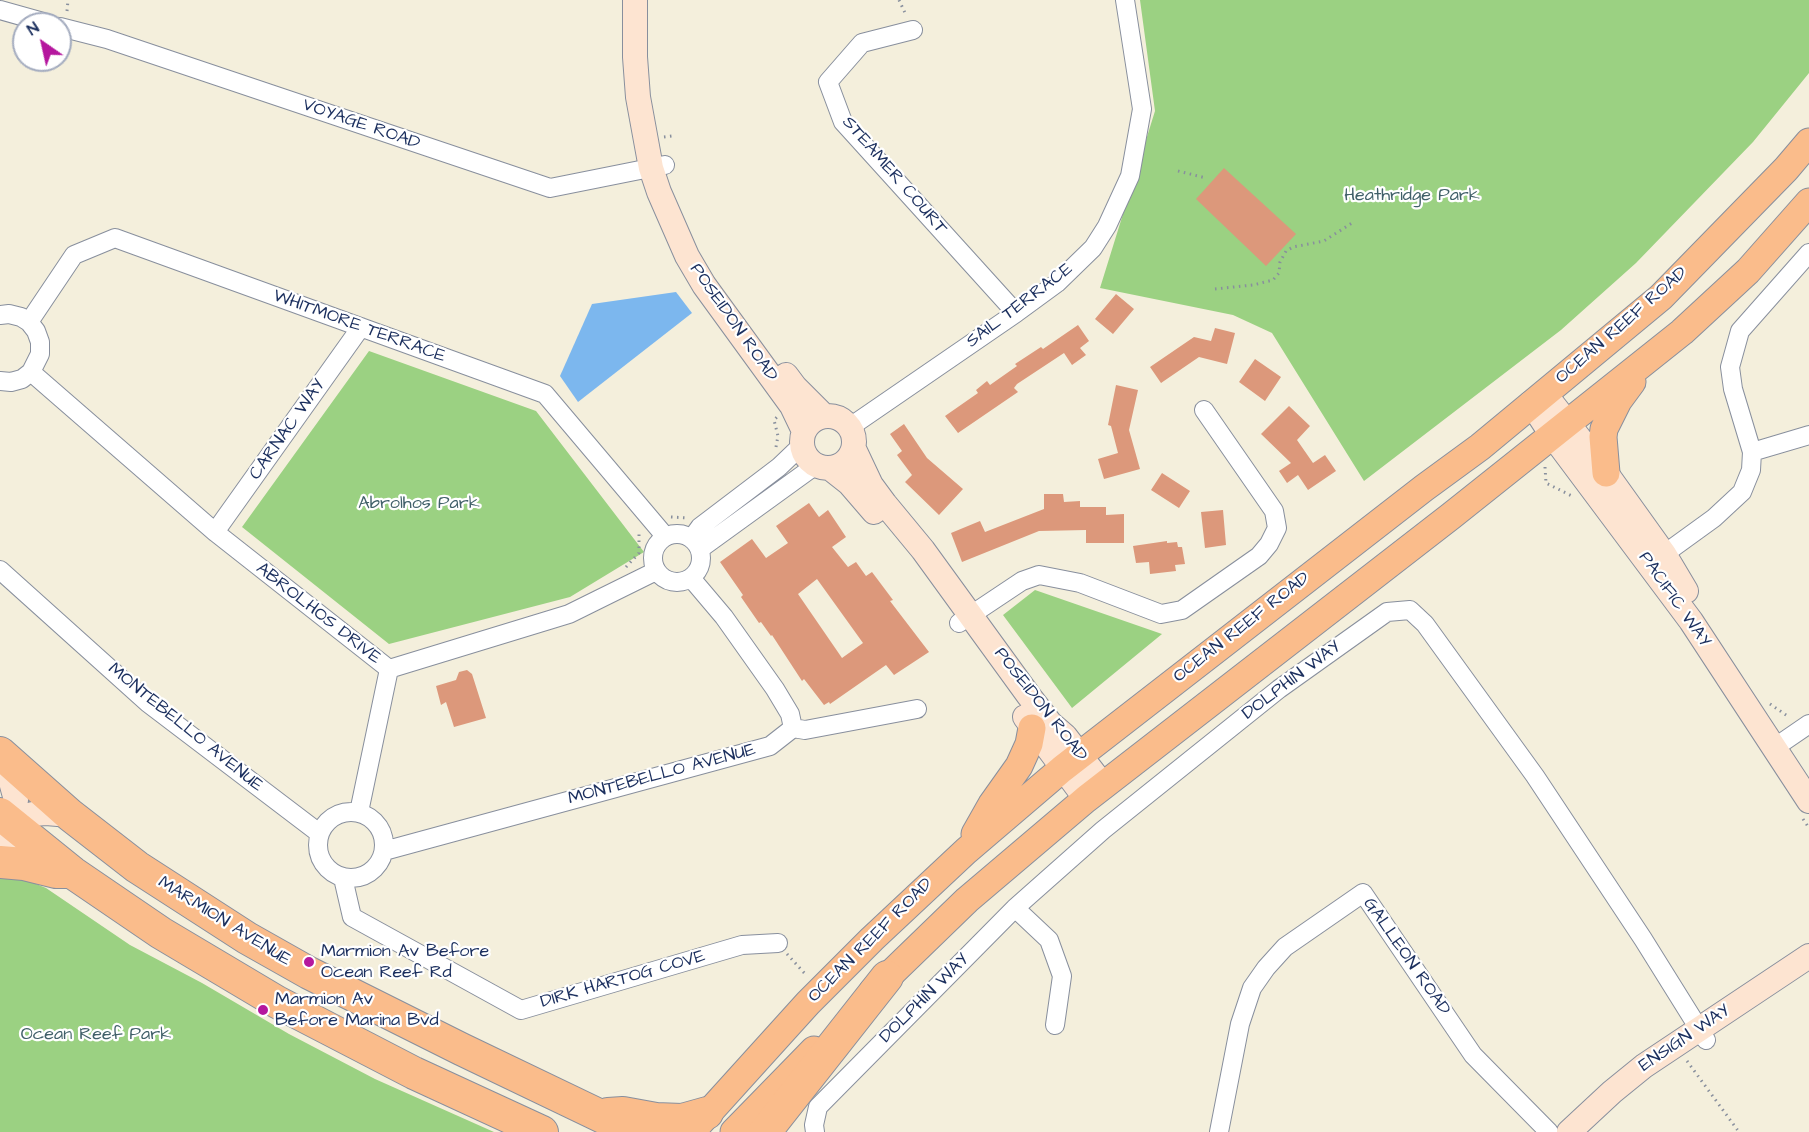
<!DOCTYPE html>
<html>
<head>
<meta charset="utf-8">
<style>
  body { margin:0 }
  #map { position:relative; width:1809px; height:1132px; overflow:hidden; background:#f4efdc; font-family:"Architects Daughter",sans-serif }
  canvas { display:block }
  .north { position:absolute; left:12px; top:12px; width:60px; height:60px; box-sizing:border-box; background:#fff; border:2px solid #a4acbf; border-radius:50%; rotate:326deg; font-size:16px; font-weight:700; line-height:24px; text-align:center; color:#1b2f5e }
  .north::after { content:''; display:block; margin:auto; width:21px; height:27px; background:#b5179e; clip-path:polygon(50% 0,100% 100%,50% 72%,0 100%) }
</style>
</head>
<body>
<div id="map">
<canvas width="1809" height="1132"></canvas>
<div class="north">N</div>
</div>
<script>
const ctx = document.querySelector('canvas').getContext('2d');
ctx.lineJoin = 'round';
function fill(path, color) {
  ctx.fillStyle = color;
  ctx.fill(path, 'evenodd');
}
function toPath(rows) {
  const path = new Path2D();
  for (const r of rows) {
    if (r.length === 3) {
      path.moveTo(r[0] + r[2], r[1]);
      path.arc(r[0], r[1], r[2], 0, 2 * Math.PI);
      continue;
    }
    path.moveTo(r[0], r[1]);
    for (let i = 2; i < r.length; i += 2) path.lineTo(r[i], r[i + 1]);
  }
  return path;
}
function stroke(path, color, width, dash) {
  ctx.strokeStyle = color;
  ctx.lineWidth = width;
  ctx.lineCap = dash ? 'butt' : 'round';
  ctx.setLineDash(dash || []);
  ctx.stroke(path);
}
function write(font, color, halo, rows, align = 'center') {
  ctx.font = font + ' "Architects Daughter",sans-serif';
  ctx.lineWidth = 4.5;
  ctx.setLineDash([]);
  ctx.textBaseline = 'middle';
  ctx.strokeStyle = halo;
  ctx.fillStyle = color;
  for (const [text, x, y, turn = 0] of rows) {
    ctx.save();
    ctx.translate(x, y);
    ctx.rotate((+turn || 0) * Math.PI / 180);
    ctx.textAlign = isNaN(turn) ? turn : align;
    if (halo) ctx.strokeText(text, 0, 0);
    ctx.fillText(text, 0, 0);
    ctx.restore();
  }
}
const green = toPath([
  [1140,0,1809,0,1809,73,1753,142,1636,263,1561,330,1364,481,1272,333,1233,315,1100,288,1155,111],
  [369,351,536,411,644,552,570,597,389,644,242,527],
  [1035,590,1162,634,1072,708,1003,615],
  [0,879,24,879,46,888,130,945,202,983,289,1034,375,1079,494,1132,0,1132]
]);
const water = toPath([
  [676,292,692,313,578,402,560,376,592,304]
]);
const building = toPath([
  [1224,168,1296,234,1266,266,1196,199],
  [1116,294,1134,309,1113,334,1095,319],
  [1078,325,1089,341,1080,348,1086,355,1072,365,1064,353,1017,384,1014,388,1018,392,958,433,945,416,978,393,976,390,987,381,990,385,1017,366,1015,364,1041,347,1043,349],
  [1215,328,1235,333,1227,364,1199,357,1161,383,1150,367,1194,337,1211,341],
  [1255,359,1281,377,1265,401,1239,382],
  [1116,385,1138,390,1129,430,1140,469,1104,479,1098,459,1118,453,1111,426,1108,425],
  [1289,406,1310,426,1297,440,1313,463,1325,455,1336,471,1308,490,1298,475,1287,483,1279,471,1291,463,1261,434],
  [904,424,927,458,963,489,939,515,905,482,912,475,897,455,902,451,890,434],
  [1162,473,1190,491,1179,508,1151,490],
  [1044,494,1063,494,1064,502,1080,501,1080,507,1106,507,1106,515,1124,514,1124,543,1086,543,1086,530,1039,531,962,562,951,533,980,521,985,532,1044,509],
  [809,503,819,517,828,510,846,537,832,547,848,567,856,562,866,576,872,572,893,600,890,601,929,652,894,675,886,665,830,704,829,702,824,705,804,679,802,681,772,635,771,636,761,622,759,623,741,597,743,595,720,562,752,539,766,558,788,543,776,526],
  [817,579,863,643,842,658,798,594],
  [1223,510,1226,545,1205,548,1201,512],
  [1167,541,1167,543,1177,542,1178,547,1182,547,1185,564,1175,565,1176,571,1150,574,1149,562,1136,563,1133,546],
  [467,670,472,674,486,718,454,727,446,702,441,705,436,686,456,680,459,672]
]);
const path = toPath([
  [899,0,906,15],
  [67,11,68,0],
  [664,137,672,136],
  [1178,171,1206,178],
  [1215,289,1253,285,1273,280,1279,273,1280,262,1286,251,1293,247,1324,241,1352,223],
  [776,447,778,436,774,420,777,417],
  [1545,467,1546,483,1574,497],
  [671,517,688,518],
  [626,567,639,553,639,530],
  [1770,704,1789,717],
  [1803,819,1809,828],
  [787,954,807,976],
  [1687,1061,1739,1132]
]);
const street = toPath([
  [0,10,50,24],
  [60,27,107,39,550,188,665,165],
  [913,30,862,43,828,82,843,122,1016,313],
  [0,315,9,314,21,317,29,322,36,331,40,342,40,354,31,372,22,379,11,382,0,381],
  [29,322,74,255,115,238,545,394,665,536],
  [31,372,215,532,389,669,569,614,656,571],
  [850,427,1016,313,1057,283,1093,248,1107,226,1130,176,1142,109,1125,0],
  [1752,452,1809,435],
  [215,532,361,327],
  [677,558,24],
  [692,538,700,527,779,467,802,445],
  [700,549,816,465],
  [1656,560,1714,518,1742,492,1751,470,1752,452,1733,389,1730,367,1740,331,1809,253],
  [0,570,148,703,319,833],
  [959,623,1022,581,1039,575,1080,583,1161,614,1182,610,1259,556,1269,544,1277,528,1274,511,1204,410],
  [793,728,805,730,917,709],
  [1774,748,1809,724],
  [351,845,33],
  [359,812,389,669],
  [384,851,770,746,793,728,790,714,775,689,724,617,691,578],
  [343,878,352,917,521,1010,742,945,778,943],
  [1015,908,1049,940,1062,976,1055,1025],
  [815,1132,814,1125,818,1107,1015,908,1103,830,1279,689,1387,612,1410,610,1425,624,1535,776,1643,939,1706,1040],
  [1219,1132,1240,1024,1252,988,1266,968,1285,947,1363,893,1473,1055,1549,1132]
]);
const secondary = toPath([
  [635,0,635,57,638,97,651,168,659,192,687,256,704,285,792,406,804,431],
  [786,375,795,387,824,416],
  [1544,393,1601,466,1664,554,1686,591],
  [1531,403,1552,435,1691,621,1809,801],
  [828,442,26],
  [854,449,871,485,885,504,923,550,1029,696,1050,723,1065,736,1103,785],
  [830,468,849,483,874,512],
  [1025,717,1086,799],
  [0,763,10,778,16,800,10,822,10,839,0,851],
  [0,824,33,814,46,813,70,815],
  [1569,1132,1612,1092,1644,1066,1809,956]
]);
const primary = toPath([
  [1606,473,1603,437,1604,429,1618,401,1632,382],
  [975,834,992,804,1019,766,1029,744,1032,728],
  [873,991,967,900,1086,799,1451,516,1682,332,1748,271,1809,202],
  [694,1129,808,1003,872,939,966,851,1062,769,1424,488,1480,447,1661,297,1786,169,1809,142],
  [734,1132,814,1050]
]);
const highway = toPath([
  [0,753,70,815,137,867,247,938,309,973,461,1049,634,1132],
  [0,814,73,873,161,933,277,1002,414,1073,542,1132],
  [0,862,24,864,56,872,69,872],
  [608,1114,623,1113,656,1119,682,1120,707,1113],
  [765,1132,887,977]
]);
const markers = [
  [309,962,6,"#b5179e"],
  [263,1010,6,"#b5179e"]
];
const streetNames = [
  ["VOYAGE ROAD",361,125,19],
  ["STEAMER COURT",894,176,49],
  ["SAIL TERRACE",1020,306,-37],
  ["POSEIDON ROAD",733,323,55],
  ["OCEAN REEF ROAD",1622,326,-41],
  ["WHITMORE TERRACE",359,327,20],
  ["CARNAC WAY",288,430,-55],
  ["PACIFIC WAY",1674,600,55],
  ["ABROLHOS DRIVE",318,614,38],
  ["OCEAN REEF ROAD",1242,628,-38],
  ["DOLPHIN WAY",1292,681,-37],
  ["POSEIDON ROAD",1040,705,52],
  ["MONTEBELLO AVENUE",185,728,39],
  ["MONTEBELLO AVENUE",662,775,-15],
  ["MARMION AVENUE",224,922,32],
  ["OCEAN REEF ROAD",871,941,-45],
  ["GALLEON ROAD",1406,957,55],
  ["DIRK HARTOG COVE",623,980,-16],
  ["DOLPHIN WAY",925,999,-45],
  ["ENSIGN WAY",1685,1039,-34]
];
const parkNames = [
  ["Heathridge Park",1412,196],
  ["Abrolhos Park",419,504],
  ["Ocean Reef Park",96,1035]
];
const poiNames = [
  ["Marmion Av Before",321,952],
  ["Ocean Reef Rd",321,973],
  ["Marmion Av",275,1000],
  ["Before Marina Bvd",275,1021]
];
fill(green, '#9bd182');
fill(water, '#7cb7ee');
fill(building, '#dc987b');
stroke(street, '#888f9d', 20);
stroke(secondary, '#888f9d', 26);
stroke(primary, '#888f9d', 29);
stroke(highway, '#888f9d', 34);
stroke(path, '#888f9d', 3, [1.5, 4.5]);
stroke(street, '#fff', 18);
stroke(secondary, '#fde4d1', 24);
stroke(primary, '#fabc8b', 27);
stroke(highway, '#fabc8b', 32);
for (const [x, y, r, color] of markers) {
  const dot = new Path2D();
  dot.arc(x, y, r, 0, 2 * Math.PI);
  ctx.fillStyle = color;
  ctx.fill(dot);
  stroke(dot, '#fff', 2);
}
write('18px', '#1b2f5e', '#fff', streetNames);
write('18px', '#416069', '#fff', parkNames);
write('18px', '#1b2f5e', '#fff', poiNames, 'left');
</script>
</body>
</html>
